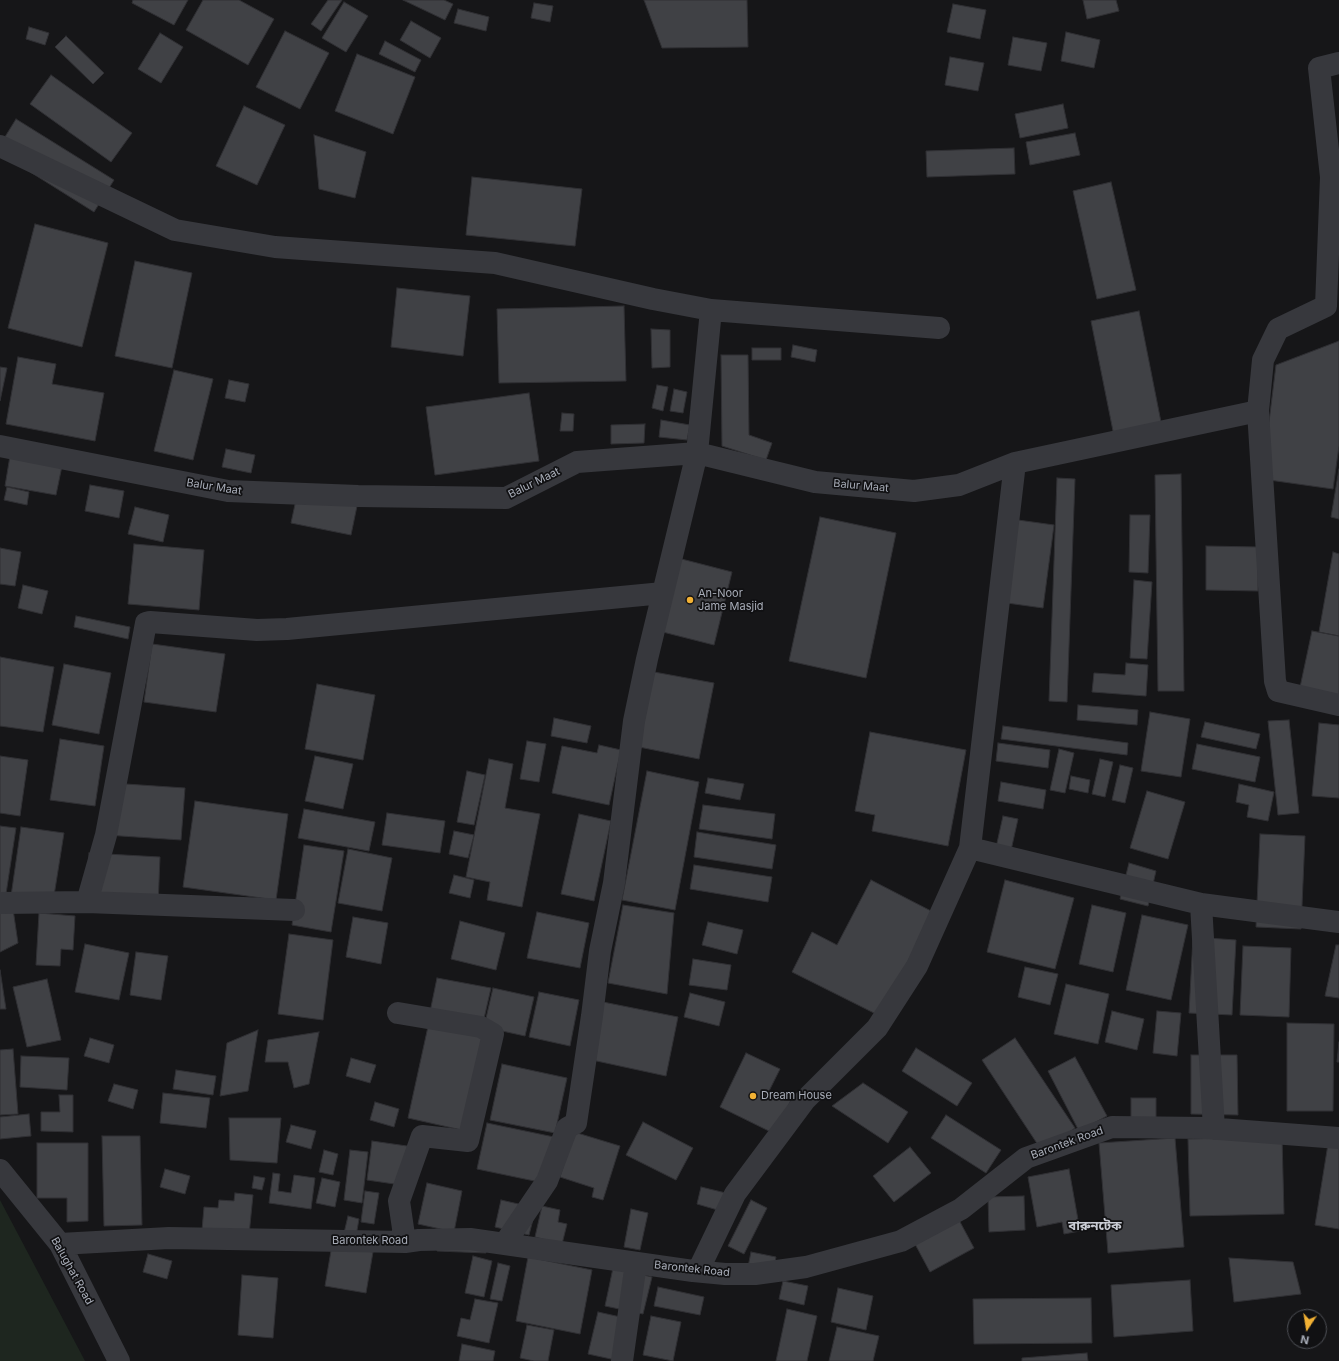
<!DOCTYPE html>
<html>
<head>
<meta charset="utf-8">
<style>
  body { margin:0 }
  #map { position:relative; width:1339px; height:1361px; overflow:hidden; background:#161618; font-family:Inter,sans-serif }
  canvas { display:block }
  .north { position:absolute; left:1287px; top:1309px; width:40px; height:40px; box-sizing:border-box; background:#111113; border:1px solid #4d4f55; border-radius:50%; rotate:192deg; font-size:11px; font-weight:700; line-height:16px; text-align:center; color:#a8adb8 }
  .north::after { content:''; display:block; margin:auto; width:14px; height:18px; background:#f2b134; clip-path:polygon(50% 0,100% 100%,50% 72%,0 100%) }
</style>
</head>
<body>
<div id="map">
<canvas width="1339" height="1361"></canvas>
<div class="north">N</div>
</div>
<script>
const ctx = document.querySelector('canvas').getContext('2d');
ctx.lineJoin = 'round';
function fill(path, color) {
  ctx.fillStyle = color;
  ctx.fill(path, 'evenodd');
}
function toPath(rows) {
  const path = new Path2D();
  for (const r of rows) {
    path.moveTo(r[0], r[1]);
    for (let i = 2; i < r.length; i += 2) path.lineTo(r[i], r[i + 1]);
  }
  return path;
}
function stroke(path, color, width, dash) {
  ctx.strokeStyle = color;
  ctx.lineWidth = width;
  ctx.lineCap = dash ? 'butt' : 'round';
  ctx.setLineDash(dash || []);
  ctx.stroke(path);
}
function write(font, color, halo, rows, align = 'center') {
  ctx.font = font + ' Inter,"Noto Sans Bengali",sans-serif';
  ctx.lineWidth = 3.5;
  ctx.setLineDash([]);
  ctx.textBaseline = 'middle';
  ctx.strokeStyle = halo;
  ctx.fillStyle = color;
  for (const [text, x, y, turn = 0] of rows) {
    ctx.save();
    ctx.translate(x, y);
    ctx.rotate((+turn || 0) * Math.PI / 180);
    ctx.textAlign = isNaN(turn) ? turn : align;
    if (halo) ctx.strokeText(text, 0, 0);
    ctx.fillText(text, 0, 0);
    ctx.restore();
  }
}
const green = toPath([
  [0,1200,85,1361,0,1361]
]);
const building = toPath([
  [133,0,188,0,174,25,132,3,133,0],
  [203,0,239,0,274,19,248,65,186,30,203,0],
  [328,0,342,0,321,31,311,24,328,0],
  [403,0,444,0,453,4,445,20,403,0],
  [644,0,747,0,748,47,662,48,644,0],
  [1083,0,1116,0,1119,11,1087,19,1083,0],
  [344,2,368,16,346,52,322,38,344,2],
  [534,3,553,6,550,22,531,18,534,3],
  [953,4,986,10,980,39,947,32,953,4],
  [458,9,489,17,486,31,454,23,458,9],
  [411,21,441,38,430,58,400,40,411,21],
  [29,27,49,33,45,45,26,39,29,27],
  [285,31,329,53,300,109,256,87,285,31],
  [1066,32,1100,40,1094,68,1061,61,1066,32],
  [160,33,183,47,161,83,138,69,160,33],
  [66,36,104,73,93,84,55,47,66,36],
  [1013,37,1047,43,1041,71,1008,65,1013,37],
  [385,41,421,60,415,72,379,54,385,41],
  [357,54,415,77,393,134,335,111,357,54],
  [950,57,984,63,978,91,945,85,950,57],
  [51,75,132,133,111,162,30,104,51,75],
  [1063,104,1068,128,1020,138,1015,114,1063,104],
  [244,106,285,125,257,185,216,166,244,106],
  [16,119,114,180,94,212,0,153,0,145,16,119],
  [1075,133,1080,155,1030,165,1026,142,1075,133],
  [314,135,366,152,355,198,319,189,314,135],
  [1014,148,1015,174,927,177,926,151,1014,148],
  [472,177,582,189,575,246,466,235,472,177],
  [1111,182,1136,290,1097,299,1073,191,1111,182],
  [35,224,108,243,82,347,8,328,35,224],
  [135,261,192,273,172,368,115,356,135,261],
  [397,288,470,296,463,356,391,347,397,288],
  [624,306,626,381,499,383,497,309,624,306],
  [1139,311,1162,427,1114,436,1091,321,1139,311],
  [651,329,670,330,670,367,652,368,651,329],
  [1339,341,1339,446,1333,489,1262,479,1276,365,1339,341],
  [793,345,817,350,815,362,791,357,793,345],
  [752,348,781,348,781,360,752,360,752,348],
  [721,355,748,355,749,435,772,443,766,460,722,446,721,355],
  [18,357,56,364,52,384,104,393,95,441,6,424,18,357],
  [0,367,7,368,0,401,0,367],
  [174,370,213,379,193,460,154,451,174,370],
  [229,380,249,384,245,402,225,398,229,380],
  [657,385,668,387,663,411,652,408,657,385],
  [674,389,687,392,683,413,670,411,674,389],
  [529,393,539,461,435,475,426,407,529,393],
  [562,413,574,414,573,431,560,431,562,413],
  [661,420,690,425,687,440,659,437,661,420],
  [645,424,644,443,611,444,611,425,645,424],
  [226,449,255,455,251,473,222,467,226,449],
  [10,456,62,466,56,495,5,486,10,456],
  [1339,469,1339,519,1331,517,1339,469],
  [1181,474,1184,691,1158,691,1155,475,1181,474],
  [1057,478,1075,479,1067,702,1049,701,1057,478],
  [90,485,124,491,119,518,85,511,90,485],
  [7,487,29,492,27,505,4,500,7,487],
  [297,495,357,506,351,535,291,523,297,495],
  [135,507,169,515,163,542,128,534,135,507],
  [1130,515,1150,515,1148,573,1129,572,1130,515],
  [820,517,896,533,866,678,789,661,820,517],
  [1018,520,1054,525,1043,608,1007,603,1018,520],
  [134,544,204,550,199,610,128,604,134,544],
  [1206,546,1258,547,1258,591,1206,590,1206,546],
  [0,548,21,552,15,586,0,584,0,548],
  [1333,552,1339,554,1339,636,1319,632,1333,552],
  [666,555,732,572,714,645,647,628,666,555],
  [1134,580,1152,582,1147,659,1130,658,1134,580],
  [23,585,48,591,42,614,18,608,23,585],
  [76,616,130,627,128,639,74,627,76,616],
  [1312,631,1339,636,1339,700,1299,692,1312,631],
  [152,644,225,654,216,712,144,702,152,644],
  [0,657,54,667,43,732,0,726,0,657],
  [1126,663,1148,665,1146,696,1092,692,1094,673,1125,675,1126,663],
  [64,664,111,673,99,734,52,725,64,664],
  [654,672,714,683,699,759,639,747,654,672],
  [317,684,375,695,363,760,305,749,317,684],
  [1078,705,1138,710,1137,725,1077,720,1078,705],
  [1150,712,1190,719,1181,777,1141,771,1150,712],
  [554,718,591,726,587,743,551,736,554,718],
  [1289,720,1299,813,1278,815,1268,721,1289,720],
  [1205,722,1260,734,1256,749,1201,737,1205,722],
  [1319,723,1339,725,1339,798,1312,796,1319,723],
  [1003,726,1128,743,1127,755,1001,739,1003,726],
  [870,732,966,750,948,846,872,831,875,815,855,811,870,732],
  [60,739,104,746,95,806,50,800,60,739],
  [527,741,546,744,539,782,520,779,527,741],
  [998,743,1050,750,1048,768,996,761,998,743],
  [1197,744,1260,757,1255,782,1192,769,1197,744],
  [599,745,621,750,609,805,552,793,562,746,597,753,599,745],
  [1059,749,1074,753,1065,793,1050,790,1059,749],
  [0,756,28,760,20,816,0,813,0,756],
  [315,756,353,764,343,809,305,801,315,756],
  [489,759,513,764,505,808,540,814,522,907,487,900,490,882,466,877,489,759],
  [1100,759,1113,762,1105,797,1092,794,1100,759],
  [1120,765,1133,768,1125,803,1112,800,1120,765],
  [467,771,485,775,474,825,457,822,467,771],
  [647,771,699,782,675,910,622,900,647,771],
  [1071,776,1090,780,1088,793,1069,789,1071,776],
  [708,778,744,784,740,800,705,793,708,778],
  [1001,782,1046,790,1043,809,998,801,1001,782],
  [111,783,185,788,181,840,106,835,111,783],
  [1239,784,1274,792,1268,821,1247,817,1249,805,1236,802,1239,784],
  [1147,791,1185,802,1168,859,1130,848,1147,791],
  [195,801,288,814,276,900,183,887,195,801],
  [703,805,775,814,772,839,699,829,703,805],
  [304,809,375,822,369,851,298,838,304,809],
  [387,813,445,821,440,853,382,845,387,813],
  [579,814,611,821,594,901,561,894,579,814],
  [1003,816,1018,819,1010,855,995,852,1003,816],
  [0,826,16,828,6,894,0,893,0,826],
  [21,827,64,833,53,902,11,896,21,827],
  [454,831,474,835,468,858,449,854,454,831],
  [697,832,776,845,772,869,694,857,697,832],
  [1260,834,1305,836,1301,929,1256,927,1260,834],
  [304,845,344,851,331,932,292,925,304,845],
  [348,849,392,858,382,911,338,903,348,849],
  [89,853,160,857,158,906,87,902,89,853],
  [1129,863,1156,871,1148,906,1120,899,1129,863],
  [694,865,772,877,768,902,690,889,694,865],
  [454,875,474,880,470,898,449,893,454,875],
  [871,880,933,912,880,1016,792,972,812,932,837,945,871,880],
  [1005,880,1074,898,1055,969,987,952,1005,880],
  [623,905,674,913,667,994,608,983,623,905],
  [1092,905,1126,913,1113,972,1079,964,1092,905],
  [13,909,18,943,0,952,0,911,13,909],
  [537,912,589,923,580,968,527,958,537,912],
  [39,913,75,916,73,950,61,949,60,966,36,965,39,913],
  [1142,915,1188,925,1171,1000,1126,990,1142,915],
  [353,917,388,923,381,964,346,957,353,917],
  [460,921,505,933,496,970,451,959,460,921],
  [708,922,743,930,737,954,702,945,708,922],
  [289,934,333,940,323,1020,278,1014,289,934],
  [1193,937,1236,940,1232,1015,1189,1013,1193,937],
  [85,944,129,953,119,1000,75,992,85,944],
  [1336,945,1339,945,1339,998,1325,996,1336,945],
  [1243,946,1291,948,1289,1017,1240,1015,1243,946],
  [136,952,168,956,161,1000,130,995,136,952],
  [693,959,731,965,727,990,689,985,693,959],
  [1025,967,1058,974,1050,1005,1018,997,1025,967],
  [0,970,6,1009,0,1009,0,970],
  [437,978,491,988,483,1023,430,1012,437,978],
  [47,979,61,1040,27,1047,13,987,47,979],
  [1066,984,1109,994,1098,1044,1054,1034,1066,984],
  [493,988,534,997,525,1036,484,1027,493,988],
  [539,992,579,1000,570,1046,529,1037,539,992],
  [690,993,725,1002,719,1026,684,1017,690,993],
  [603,1002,678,1017,666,1076,592,1060,603,1002],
  [1112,1011,1144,1019,1137,1050,1105,1042,1112,1011],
  [1157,1011,1181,1013,1177,1056,1153,1053,1157,1011],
  [429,1022,487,1035,466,1131,408,1118,429,1022],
  [1287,1023,1334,1024,1333,1111,1287,1111,1287,1023],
  [258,1030,248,1091,220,1096,227,1043,258,1030],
  [319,1032,309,1084,294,1088,288,1062,265,1062,268,1040,319,1032],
  [90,1038,114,1045,109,1063,84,1056,90,1038],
  [1015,1038,1075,1128,1042,1151,982,1060,1015,1038],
  [1339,1042,1339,1062,1337,1062,1339,1042],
  [916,1048,972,1083,957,1106,902,1071,916,1048],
  [13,1049,18,1114,0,1115,0,1050,13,1049],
  [746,1053,780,1069,769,1091,791,1100,775,1134,720,1107,746,1053],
  [1191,1055,1237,1055,1238,1115,1191,1114,1191,1055],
  [21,1056,69,1058,67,1090,20,1087,21,1056],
  [1075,1057,1107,1116,1079,1131,1048,1071,1075,1057],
  [351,1058,376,1065,370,1083,346,1076,351,1058],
  [502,1064,567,1078,555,1133,490,1120,502,1064],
  [176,1070,216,1076,213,1095,173,1089,176,1070],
  [863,1083,908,1112,888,1143,832,1106,863,1083],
  [114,1084,138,1090,133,1109,108,1101,114,1084],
  [163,1093,210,1098,206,1128,160,1123,163,1093],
  [59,1095,73,1095,73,1132,41,1131,41,1112,60,1112,59,1095],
  [1131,1098,1156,1098,1156,1118,1131,1118,1131,1098],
  [375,1102,399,1109,394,1127,370,1120,375,1102],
  [29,1114,31,1136,0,1139,0,1117,29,1114],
  [946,1115,1001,1150,986,1173,931,1138,946,1115],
  [229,1118,281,1118,277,1163,230,1160,229,1118],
  [643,1122,693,1148,676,1180,626,1155,643,1122],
  [487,1123,554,1137,544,1183,477,1169,487,1123],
  [291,1125,316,1131,311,1149,286,1142,291,1125],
  [574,1132,620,1146,603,1200,592,1197,594,1188,560,1177,574,1132],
  [102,1136,140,1136,142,1225,104,1226,102,1136],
  [1282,1137,1284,1214,1190,1216,1188,1139,1282,1137],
  [1175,1138,1184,1247,1108,1253,1099,1143,1175,1138],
  [1329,1138,1339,1139,1339,1229,1315,1225,1329,1138],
  [372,1141,414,1147,408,1186,367,1180,372,1141],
  [37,1143,88,1143,88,1221,67,1222,67,1198,37,1198,37,1143],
  [910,1147,931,1173,894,1202,873,1176,910,1147],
  [324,1150,338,1154,333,1175,319,1172,324,1150],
  [350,1150,368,1152,362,1203,344,1200,350,1150],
  [165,1169,190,1176,185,1194,160,1187,165,1169],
  [1069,1169,1080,1231,1064,1234,1062,1222,1037,1227,1028,1177,1069,1169],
  [273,1173,280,1174,278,1191,291,1193,294,1175,315,1178,311,1209,269,1203,273,1173],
  [254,1176,265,1178,262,1190,252,1188,254,1176],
  [322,1178,340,1182,335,1207,316,1203,322,1178],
  [427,1183,462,1191,454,1232,418,1224,427,1183],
  [701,1187,726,1193,721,1211,697,1204,701,1187],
  [365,1191,379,1193,374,1224,361,1222,365,1191],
  [235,1193,253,1195,249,1235,202,1230,204,1207,218,1208,219,1200,234,1201,235,1193],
  [1024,1196,1025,1230,989,1232,988,1197,1024,1196],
  [501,1200,536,1208,529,1235,495,1227,501,1200],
  [751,1200,767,1208,744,1254,728,1246,751,1200],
  [542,1206,560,1210,558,1222,567,1224,562,1244,535,1237,542,1206],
  [631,1209,648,1213,640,1250,624,1247,631,1209],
  [348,1216,359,1219,356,1236,344,1233,348,1216],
  [959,1220,974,1248,930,1272,915,1244,959,1220],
  [437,1243,486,1244,486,1253,437,1251,437,1243],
  [332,1245,373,1252,366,1293,325,1286,332,1245],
  [751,1252,776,1257,773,1271,748,1267,751,1252],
  [148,1254,172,1261,167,1279,143,1272,148,1254],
  [473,1256,492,1261,484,1297,465,1293,473,1256],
  [528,1257,592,1270,580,1334,516,1321,528,1257],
  [1229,1258,1293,1262,1301,1294,1234,1302,1229,1258],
  [498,1263,510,1266,502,1301,490,1299,498,1263],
  [613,1268,652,1277,643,1314,605,1306,613,1268],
  [242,1275,278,1278,273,1338,238,1335,242,1275],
  [1190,1280,1193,1331,1114,1337,1111,1285,1190,1280],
  [783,1281,808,1286,804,1305,779,1299,783,1281],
  [658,1287,704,1297,700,1315,654,1306,658,1287],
  [838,1288,873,1296,866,1330,831,1322,838,1288],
  [1091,1298,1092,1343,974,1344,973,1299,1091,1298],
  [475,1299,498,1303,489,1343,457,1336,461,1318,470,1320,475,1299],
  [787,1309,817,1316,807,1361,776,1361,787,1309],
  [598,1312,634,1320,620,1361,588,1354,598,1312],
  [651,1316,681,1322,673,1361,643,1355,651,1316],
  [527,1325,554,1330,548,1361,534,1361,520,1358,527,1325],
  [837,1327,879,1336,873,1361,829,1361,837,1327],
  [462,1344,495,1351,493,1361,459,1361,462,1344],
  [1087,1353,1088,1361,1022,1361,1022,1358,1087,1353]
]);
const minor = toPath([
  [0,146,175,230,275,247,495,263,653,299,711,310,697,453,647,659,634,721,614,883,600,951,592,1016,576,1123,567,1128,547,1181,505,1243],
  [711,310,939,328],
  [1258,411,1275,681,1278,691,1339,705],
  [0,446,228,491,358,496,506,498,577,462,697,453,815,482,914,491,959,485,1015,463,1258,411,1263,360,1278,329,1326,306,1331,177,1319,68,1339,63],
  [1015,463,970,848,1201,904],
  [87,902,294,910],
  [0,903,87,902,106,835,146,623,150,622,257,630,287,629,663,593],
  [398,1013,481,1027,493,1034,468,1141,422,1136,399,1201,405,1242],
  [1214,1129,1201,904,1339,922],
  [0,1170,60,1244,119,1361],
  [60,1244,169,1238,405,1242,419,1240,470,1239,693,1271,725,1274,755,1274,806,1267,901,1241,961,1209,1026,1158,1112,1127,1206,1128,1339,1138],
  [698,1271,735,1194,805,1100,877,1028,917,966,970,848],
  [622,1361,636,1263]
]);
const markers = [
  [690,600,4,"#f2b134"],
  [753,1096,4,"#f2b134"]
];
const streetNames = [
  ["Balur Maat",534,483,-26],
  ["Balur Maat",861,486,5],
  ["Balur Maat",214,487,9],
  ["Barontek Road",1067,1143,-20],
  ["Barontek Road",370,1241],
  ["Barontek Road",692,1269,6],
  ["Balughat Road",72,1271,61]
];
const poiNames = [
  ["An-Noor",698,594],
  ["Jame Masjid",698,607],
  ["Dream House",761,1096]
];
const quarterNames = [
  ["বারুনটেক",1095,1226]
];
fill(green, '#1e261f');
fill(building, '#404145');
stroke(building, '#303034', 1);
stroke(minor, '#37383d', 22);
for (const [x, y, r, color] of markers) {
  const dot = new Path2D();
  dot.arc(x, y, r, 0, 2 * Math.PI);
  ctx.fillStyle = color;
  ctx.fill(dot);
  stroke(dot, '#111113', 1.5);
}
write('11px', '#a8adb8', '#111113', streetNames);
write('11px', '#a8adb8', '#111113', poiNames, 'left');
write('bold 13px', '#c9ccd4', '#111113', quarterNames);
</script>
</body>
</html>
